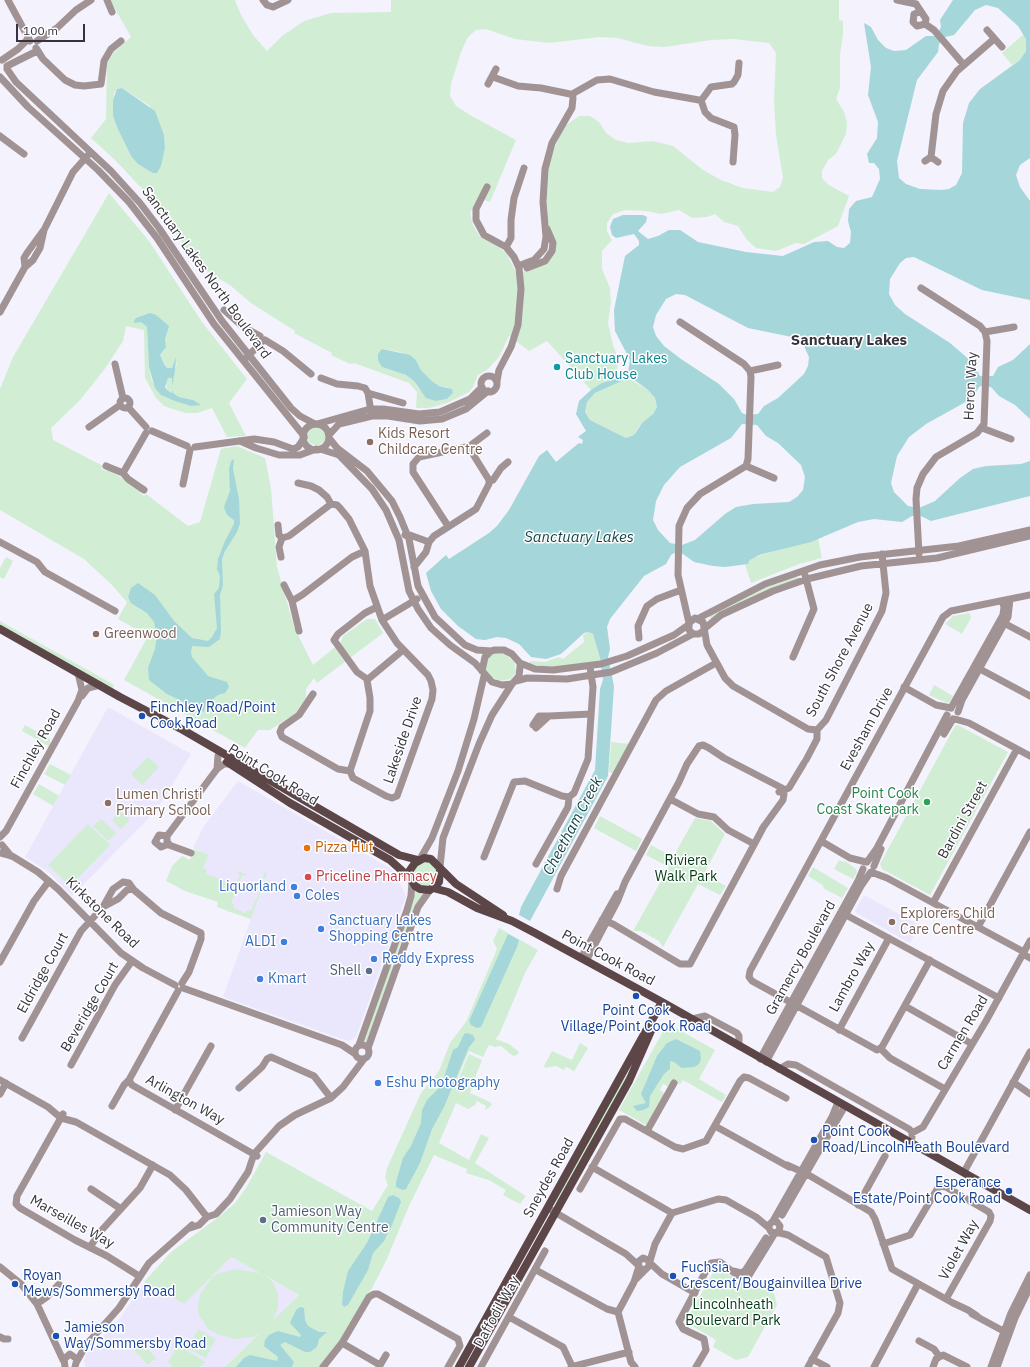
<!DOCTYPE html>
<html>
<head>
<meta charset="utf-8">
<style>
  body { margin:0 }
  #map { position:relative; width:1030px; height:1367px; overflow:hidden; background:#f3f2fd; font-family:"IBM Plex Sans",sans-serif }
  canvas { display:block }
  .scale { position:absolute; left:16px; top:24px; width:69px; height:18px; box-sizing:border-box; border:2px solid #35343e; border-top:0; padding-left:5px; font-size:12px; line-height:14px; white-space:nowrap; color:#35343e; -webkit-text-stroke:3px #fff; paint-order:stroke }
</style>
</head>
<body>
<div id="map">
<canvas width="1030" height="1367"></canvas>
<div class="scale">100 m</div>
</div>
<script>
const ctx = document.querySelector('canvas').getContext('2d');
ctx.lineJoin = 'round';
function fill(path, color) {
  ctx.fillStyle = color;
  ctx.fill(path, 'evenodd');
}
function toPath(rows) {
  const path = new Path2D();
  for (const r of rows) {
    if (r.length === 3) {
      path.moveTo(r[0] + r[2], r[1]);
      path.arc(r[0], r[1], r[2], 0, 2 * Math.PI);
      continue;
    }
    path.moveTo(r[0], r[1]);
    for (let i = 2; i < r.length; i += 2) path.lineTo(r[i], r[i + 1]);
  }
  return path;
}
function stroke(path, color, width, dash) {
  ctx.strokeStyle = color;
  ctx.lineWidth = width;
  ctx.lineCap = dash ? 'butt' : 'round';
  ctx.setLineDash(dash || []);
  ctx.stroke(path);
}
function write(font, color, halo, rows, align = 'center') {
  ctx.font = font + ' "IBM Plex Sans",sans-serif';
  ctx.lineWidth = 3;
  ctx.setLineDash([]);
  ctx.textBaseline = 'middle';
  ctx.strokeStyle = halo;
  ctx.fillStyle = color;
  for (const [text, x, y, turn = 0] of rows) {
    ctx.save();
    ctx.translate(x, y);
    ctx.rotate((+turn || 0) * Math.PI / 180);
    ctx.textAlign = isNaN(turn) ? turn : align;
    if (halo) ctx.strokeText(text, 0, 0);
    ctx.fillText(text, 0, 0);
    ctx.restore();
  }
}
const built = toPath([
  [108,707,191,754,156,811,72,896,49,872,25,857],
  [238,781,393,870,406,896,356,1037,348,1041,223,997,251,919,227,911,201,872,209,855,193,848,204,826],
  [864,895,919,925,910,943,856,913,855,911],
  [231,1257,299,1295,225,1367,85,1367,84,1361,86,1355,121,1317,144,1282,184,1304]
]);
const green = toPath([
  [110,0,235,0,241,15,253,35,267,51,282,36,304,21,331,13,391,12,391,0,839,0,839,20,843,21,843,35,840,54,840,88,836,99,844,112,847,122,846,134,836,154,828,160,822,171,822,178,829,185,849,196,838,226,804,244,796,243,776,251,756,248,747,240,738,226,724,222,715,214,707,217,692,218,679,210,661,214,646,211,626,210,613,214,607,223,607,231,612,240,602,251,602,269,610,288,611,302,608,323,613,345,618,358,617,371,613,379,591,390,547,341,529,351,509,336,499,357,488,369,478,375,473,387,469,392,447,403,429,408,416,408,417,392,409,383,354,363,350,364,331,355,332,353,294,333,295,331,251,303,231,286,200,267,145,192,116,161,91,138,106,119,107,63,114,52,131,37],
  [486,29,515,39,549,43,600,37,617,38,648,46,664,47,711,40,733,39,769,43,776,53,774,101,776,135,783,178,780,187,773,192,743,188,721,180,703,170,673,146,653,141,628,143,616,140,606,133,599,122,590,116,579,116,566,125,560,134,547,169,545,206,554,251,525,271,516,272,507,254,497,246,480,237,473,225,470,213,478,198,490,202,516,140,470,115,456,106,450,96,451,84,461,52,468,37,476,30],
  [122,88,150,106,164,135,165,148,162,158,131,156,113,116,114,93,117,89],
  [382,349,400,352,416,360,421,370,432,381,439,386,447,387,453,393,447,399,436,401,419,389,414,381,406,375,382,367],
  [1024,34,1027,42,1026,51,1020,60,1012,65,1002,53],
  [109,193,149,241,202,322,247,379,229,403,246,436,227,437,212,408,197,413,185,413,164,406,156,398,145,378,144,330,126,326,123,341,104,370,80,400,51,428,53,440,103,466,101,469,106,471,107,469,125,480,141,490,140,493,144,496,146,494,188,526,200,522,221,449,237,446,265,458,271,488,277,567,294,627,313,665,341,642,343,636,367,619,375,619,383,633,317,683,314,678,306,689,306,698,296,713,270,730,258,730,245,748,124,680,148,636,118,619,127,602,110,583,84,559,0,510,0,389,13,357],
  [141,322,167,333,165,339,166,347,160,355,162,360,167,368,172,368,177,362,172,383,172,378,168,378,166,382,167,390,179,397,193,400,175,401,152,381,149,367,147,327],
  [628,378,648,390,655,398,657,407,653,414,639,426,634,435,626,438,590,420,585,412,587,402,595,393],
  [314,427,320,427,326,435,325,441,318,446,309,443,306,437,308,431],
  [818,538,822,558,799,564,751,583,745,564,748,564,752,558],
  [6,557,13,561,4,579,0,577,0,568],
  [796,577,802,578,720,613,711,619,709,616,763,588],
  [970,613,971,618,962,634,945,624,953,616],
  [0,621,113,684,114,687,111,688,0,625],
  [588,632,593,634,601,662,553,667,529,664,530,661,545,662,559,657,563,659,584,642,583,635],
  [495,653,504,654,514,661,516,672,511,679,499,681,487,674,484,667,490,655],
  [934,685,953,696,950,702,947,703,929,695],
  [25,725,50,739,50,747,22,731],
  [958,725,1008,752,930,895,882,869,880,864,955,726],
  [611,742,631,744,615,774,609,772],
  [148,757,159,767,142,785,131,774],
  [50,764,71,775,65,785,44,774],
  [39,784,59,796,53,806,33,794],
  [120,811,130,820,121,829,112,820],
  [600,816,642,839,636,851,594,828],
  [695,818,711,821,725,834,704,874,726,886,720,895,698,884,663,947,659,941,641,931,633,931,669,867,646,855,651,845,673,857],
  [101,819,116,833,108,841,93,826],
  [88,824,110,845,70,886,48,865],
  [194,849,209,855,203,868,207,870,206,874,232,884,233,881,237,882,240,875,237,873,238,871,246,874,245,876,242,875,231,903,234,904,233,908,246,913,248,910,251,911,265,879,263,878,265,872,267,873,251,919,217,907,218,902,185,891,166,881,172,866,182,856,190,860],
  [839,860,843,862,845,861,856,869,857,872,853,879,834,869],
  [425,874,12],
  [813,867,848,888,842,898,823,888,824,886,808,876],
  [415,891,424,894,404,935,397,954,394,957],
  [499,928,538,950,526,971,499,1035,495,1039,509,1044,519,1052,517,1055,513,1056,501,1046,495,1047,489,1045,483,1057,469,1051,457,1080,472,1086,470,1093,490,1102,492,1105,486,1110,485,1110,486,1106,477,1101,475,1105,468,1109,456,1103,439,1143,469,1160,481,1134,489,1138,475,1163,526,1196,520,1204,503,1195,506,1190,489,1180,466,1173,467,1169,434,1155,409,1206,386,1261,369,1294,348,1331,320,1367,225,1367,260,1333,253,1337,236,1339,220,1335,208,1329,199,1315,198,1306,200,1294,212,1277,219,1273,236,1269,260,1273,231,1257,184,1304,144,1282,171,1252,220,1216,235,1203,246,1188,266,1152,372,1211,388,1185,385,1178,387,1168,421,1093,439,1071,450,1043,466,1022,497,949,493,941],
  [266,1276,299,1295,273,1320,278,1308,278,1293,272,1281],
  [391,965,393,967,367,1043,363,1041],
  [674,1027,715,1050,699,1079,726,1095,722,1102,683,1080,680,1084,673,1081,669,1087,663,1084,660,1090,665,1094,649,1124,646,1125,619,1110,664,1030],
  [580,1043,588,1048,572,1075,574,1071,566,1067,564,1070,556,1066,545,1068,544,1066,552,1051,572,1060],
  [469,1054,482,1060,473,1083,459,1078],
  [627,1075,628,1076,558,1202,554,1200,617,1088],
  [717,1268,750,1286,753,1282,774,1293,777,1305,748,1357,736,1360,713,1347,716,1340,687,1323,686,1321,715,1269],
  [198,1329,216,1339,211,1348,193,1338],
  [193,1339,211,1349,206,1358,187,1348],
  [142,1343,156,1358,148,1365,134,1350],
  [178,1345,184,1349,206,1362,199,1367,173,1367,168,1362]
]);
const water = toPath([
  [953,0,1030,0,1030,158,1020,165,1016,175,1020,187,1030,201,1030,300,982,290,914,257,906,258,900,263,890,279,889,294,895,305,905,314,950,343,972,362,980,376,993,376,998,367,1013,360,1030,344,1030,419,1015,405,999,396,991,387,980,386,971,399,926,424,909,437,897,456,891,483,894,492,908,506,919,508,935,501,960,478,973,469,986,466,1021,464,1030,461,1030,496,931,521,921,516,912,516,902,522,874,519,858,522,811,542,759,555,750,560,748,564,725,567,713,566,694,562,683,554,674,553,671,555,666,564,644,576,610,619,607,627,610,649,608,657,614,686,608,776,530,921,519,915,521,907,595,770,600,689,603,680,600,658,593,634,588,632,584,633,561,654,546,659,531,657,519,644,506,638,497,637,485,640,476,639,458,626,441,609,431,591,426,573,446,555,449,559,489,533,497,526,509,510,539,456,547,450,556,462,579,443,582,444,583,440,578,437,586,431,576,414,579,401,591,390,602,383,622,377,628,372,630,360,615,331,614,310,625,256,639,245,639,241,634,234,616,238,612,235,610,227,613,219,623,215,643,215,647,217,646,222,638,231,648,239,658,236,669,230,680,230,698,242,746,252,783,256,814,242,828,241,837,247,844,248,850,243,851,232,848,221,849,209,856,201,872,197,880,179,879,169,874,163,869,163,867,154,877,138,878,122,868,95,871,67,864,23,871,27,878,40,886,48,894,51,906,50,926,36,934,36,939,31,941,27,940,20],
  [986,5,998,8,1018,26,1026,39,1026,51,1020,60,980,89,969,103,963,123,962,173,956,185,949,189,941,190,920,189,906,184,899,178,897,161,917,80,938,52,939,44,945,37,954,35,975,10],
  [676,294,685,295,748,328,792,337,798,340,804,346,809,357,808,366,804,374,778,398,764,406,758,414,747,415,742,413,734,399,719,384,681,359,664,346,656,336,653,327,656,315,666,299],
  [626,379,633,379,648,390,655,398,657,407,653,414,642,423,634,435,626,438,590,420,585,412,587,402,595,393],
  [742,424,757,425,766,436,778,443,801,465,805,477,803,490,797,497,789,502,753,504,736,507,725,514,695,540,682,545,670,543,658,530,653,520,656,501,664,485,680,467,731,438],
  [122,88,155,111,164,135,165,148,161,166,157,173,153,173,138,164,131,156,117,127,113,116,113,100,117,89],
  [150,313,156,315,169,326,165,339,166,347,160,355,164,364,167,368,172,368,176,357,175,371,172,386,172,378,168,378,165,387,167,390,172,393,172,389,173,393,179,397,193,400,201,405,191,406,175,401,161,395,155,388,149,367,147,327,141,322,134,323,134,321,136,318],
  [382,349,410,355,416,360,421,370,432,381,439,386,452,389,453,393,447,399,436,401,426,398,414,381,406,375,382,367,378,360,378,354],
  [234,459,233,469,239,499,240,523,237,532,225,551,222,559,223,585,220,595,221,630,220,639,209,647,192,646,191,652,192,657,208,676,227,682,229,687,225,693,218,695,205,706,204,712,167,694,149,680,148,668,155,649,157,635,154,622,147,613,131,603,128,597,131,588,138,583,155,595,174,621,192,638,208,641,212,637,217,628,214,594,219,588,220,576,217,569,218,559,225,541,234,524,234,520,227,515,224,507,230,491,229,469,231,461],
  [508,934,519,940,517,947,481,1027,477,1028,471,1025,469,1021],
  [467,1033,473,1035,475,1040,469,1047,444,1107,432,1129,420,1163,406,1189,403,1190,396,1187,396,1182,403,1158,411,1146,421,1123,422,1110,427,1100,438,1089,443,1080,453,1050,458,1047,464,1034],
  [676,1039,700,1051,701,1059,699,1064,694,1067,682,1068,674,1062,670,1061,670,1069,664,1074,650,1096,649,1107,643,1110,637,1111,633,1106,646,1103,641,1094,657,1056,667,1043],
  [393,1195,399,1198,401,1202,392,1225,384,1241,373,1253,368,1270,348,1305,344,1307,342,1304,343,1292,348,1271,367,1243,388,1197],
  [300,1307,304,1308,305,1320,308,1326,319,1332,327,1332,319,1339,317,1347,310,1352,305,1352,285,1342,283,1343,280,1345,294,1362,292,1367,236,1367,244,1358,250,1355,277,1361,278,1357,264,1346,265,1340,269,1335,278,1331,300,1337,301,1335,290,1323,296,1310]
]);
const minor = toPath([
  [8,0,30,41],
  [107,0,112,12],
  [263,0,267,5,273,7,288,0],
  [897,0,916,4],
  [916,4,926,19,925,24],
  [920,12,914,14,913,22,917,26,925,24],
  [925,24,934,30,964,65],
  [987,30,1002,47],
  [37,41,57,28,76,10,91,0],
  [36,48,43,59,65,80,75,85,84,86,101,84,104,61,111,49,121,41],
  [2,60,18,49,28,39],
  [7,66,37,51],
  [7,69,16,82,111,171,140,203,159,228,222,321,291,408,300,416,315,424],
  [0,77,28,107,98,170,129,202,157,238,214,324,304,436],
  [493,77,518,86,541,88,570,94],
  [488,84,496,69],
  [574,93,597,80,610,79,654,92,699,100],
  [703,98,711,87,732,84,734,82,738,75,739,63],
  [702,103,705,112,711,118,734,127,735,135,733,162],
  [0,136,24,154],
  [931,157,936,114,943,91,957,71,994,39],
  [925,161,931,157,938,162],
  [487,187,476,209,476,220,484,235,506,247,514,257,519,268,521,289,518,325,511,347,499,370,497,381],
  [506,247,511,238,511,220,514,198,524,168],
  [518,266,534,260,544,249,546,237,543,202,545,169,552,143,572,108,573,98],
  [25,267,24,258,27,253,43,231],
  [527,268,545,261,552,251,553,243,547,229],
  [224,310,242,326,260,336],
  [0,312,25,267,33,260,40,248,44,230,73,172,88,155],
  [680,322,744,364,750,371,751,377,748,459,746,466,700,494,687,508,679,526,678,575,689,623],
  [985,332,1014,327],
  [265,340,283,351,311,374],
  [246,358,261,343],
  [115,364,123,398],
  [750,371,778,365],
  [489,384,8],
  [321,378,337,384,358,386,365,388,368,393,371,412],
  [368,393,403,403],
  [125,403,5],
  [128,407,146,427],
  [317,424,370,409,383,409,419,414,440,412,470,399,482,387],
  [316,437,13],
  [89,427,120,405],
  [982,428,1011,439],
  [152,431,187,446],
  [329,435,339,424,372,416,388,416,420,421,442,419,466,409,488,391],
  [329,438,337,448,367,471,392,501,400,517,409,539,418,586,435,617,465,645,477,650,491,651],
  [240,441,256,448,279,455,300,455,316,449],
  [195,447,254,439,274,442,293,449,298,447,304,438],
  [467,448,487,433],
  [320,449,339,455,372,489,386,510,399,540,409,591,418,609,431,628,450,645,475,663,492,682,502,685,512,684,519,676,520,667,520,663,512,654,504,650,495,650,491,651,485,657,482,671],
  [106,466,123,473,128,479,144,490],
  [746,466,774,478],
  [123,473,146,433],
  [489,481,493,480,501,468,508,462],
  [298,483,311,486,319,490,327,497,331,504,337,505,340,508,349,519,365,551,370,586,382,620,397,643,428,675,431,681,433,690,432,699,397,796,392,798,386,796,353,778,350,771,338,769,282,737,280,732,282,727,299,715,313,694],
  [183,484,190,450],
  [278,525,279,535,282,538],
  [405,535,407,534,429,542,426,552,414,567],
  [282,538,289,536,331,504],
  [0,542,37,562,45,572,115,611],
  [429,542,434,536,476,509,489,484,489,480,471,451,466,447,419,457,413,464,413,472,448,526],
  [919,554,916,499,917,488,923,474,936,457,977,433,984,424,987,341,985,332,980,326,921,288],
  [281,557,279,547,282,538],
  [284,585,292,601,299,631],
  [292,601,302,595,352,557,365,551],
  [699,618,765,584,820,565,860,557,959,546,1030,530],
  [382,620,417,599],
  [1002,622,1030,637],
  [704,629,721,615,773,591,807,579,861,566,937,558,1030,536],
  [703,631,699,634,693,634,689,630,689,623,695,618,703,622,707,645,725,678,733,686,808,729,817,730,826,720,882,611,886,593,882,554],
  [639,638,638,626,647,606,657,599,681,590],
  [793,657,814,609,805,575],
  [520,663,535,669,553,670,601,664,627,656,674,635,688,625],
  [978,668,1030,696],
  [367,679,357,672,334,640,338,634,365,613,377,607],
  [516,681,527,678,567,679,611,672,657,653,693,634],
  [904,687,936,705,951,708],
  [82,696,88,688,100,685],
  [951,708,1003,615,1004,607,1002,601],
  [958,712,962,700,1008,617,1010,599],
  [955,719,969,723,1030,756],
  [533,725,539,716,549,716],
  [536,728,549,716,591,714],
  [944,734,953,719],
  [806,760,817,739,817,730],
  [217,769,218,756],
  [350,771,370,711,370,698,367,680,403,650],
  [779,792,789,788,804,763],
  [670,799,698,814,714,817,728,830,754,844],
  [167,836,159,835,155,842,161,847,169,844],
  [0,837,6,831,78,701,82,690,78,673],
  [821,841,850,858,866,862],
  [2,845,11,856],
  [0,853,12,856,38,872,58,889,121,953,143,968,175,985],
  [191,853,169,845,167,841,167,836,217,769,224,764,231,764],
  [484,857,514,782,525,781,562,796,569,797],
  [420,859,432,838,458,771,474,719,484,676],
  [867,862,877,848,947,715],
  [536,864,568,807,569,797,574,793,588,759,593,687,590,667],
  [874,866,881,849],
  [440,867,443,838,479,744,492,715,512,684],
  [871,872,887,878,1024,952],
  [557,889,561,876,656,700,666,691,716,663],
  [933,903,1017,749],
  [103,907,118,899,127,890,133,889],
  [846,915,999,998],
  [602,920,613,924,680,964,690,964,764,826],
  [978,927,1030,832],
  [1023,954,1030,958],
  [581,958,617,894],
  [930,960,882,1047,877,1050,752,981,749,977,750,971,943,617,951,611,1030,595],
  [586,961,618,900,625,882,679,782,687,764,699,746,703,745,709,748,724,758,782,788,784,794,783,800,762,829],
  [0,962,34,901,49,881],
  [183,988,342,1045,354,1053],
  [178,991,129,1080,132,1085,257,1156],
  [905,1006,972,1044],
  [692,1019,705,1016,737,1033,739,1036,739,1046],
  [839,1030,889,938],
  [22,1038,81,931,103,907,113,889,123,882,129,883,134,890,161,913,201,933,201,939,189,972,182,983],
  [362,1052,7],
  [359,1045,407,910,411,896,412,882],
  [368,1048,418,907,430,890],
  [881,1049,890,1058,945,1089],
  [760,1059,858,881,863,869],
  [766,1062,861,886,870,873],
  [71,1065,115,985,132,961],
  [779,1069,788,1064,796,1065,909,1129,912,1132,912,1137],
  [0,1080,48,1107,61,1118,76,1122,170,1175,186,1190,207,1217],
  [1013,1082,1030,1094],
  [239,1088,262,1067,267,1059,271,1057,314,1076,331,1098],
  [0,1094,6,1083],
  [112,1106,124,1085,129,1080],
  [175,1110,211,1046],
  [63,1114,17,1196,16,1204,20,1208,75,1240,107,1256,139,1276],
  [715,1126,789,1167],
  [647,1131,674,1083],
  [912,1133,923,1127,986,1021,1030,941],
  [787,1165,807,1174,871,1212,875,1219,892,1269,953,1303,968,1310,977,1316],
  [592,1167,672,1213],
  [964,1172,1030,1052],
  [91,1189,121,1209],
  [580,1189,620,1119,625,1119,675,1147,683,1149,706,1141,740,1081,744,1077,749,1078,786,1098],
  [858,1205,885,1156],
  [551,1210,626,1254,638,1265],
  [782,1215,845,1106],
  [773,1221,832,1117,838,1102],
  [190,1228,199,1225,207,1217,216,1214,230,1199,248,1172,254,1154,279,1126,295,1115,331,1098,343,1087,364,1059],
  [775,1233,779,1231,780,1226,777,1222,773,1221,768,1226,771,1232,775,1233,780,1233,788,1235,826,1257,840,1303,838,1313,808,1367],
  [883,1244,910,1235,939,1186,946,1187,989,1212,991,1216,990,1221,946,1299],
  [90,1247,100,1232,140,1188,153,1165],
  [650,1261,655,1244,672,1213,718,1199,726,1200,756,1217,768,1227],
  [650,1263,662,1274,695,1293],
  [0,1267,21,1284,37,1304,63,1360],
  [536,1270,607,1309,618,1312],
  [733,1271,741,1273,745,1271,766,1238],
  [636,1279,650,1265,648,1260,643,1258,639,1261,638,1265,641,1269,645,1270],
  [37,1304,47,1297,59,1284],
  [972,1314,1007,1333],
  [509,1317,563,1347,572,1366],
  [0,1337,4,1339,8,1339],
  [919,1341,934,1349,939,1356],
  [342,1343,380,1365],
  [812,1359,827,1367],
  [77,1361,86,1345,119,1308,149,1263,192,1225],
  [65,1367,64,1359,70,1354,77,1359,75,1367],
  [323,1367,342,1343,369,1297,374,1294,378,1294,458,1339,460,1346,448,1367],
  [379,1367,386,1355],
  [481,1367,545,1251],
  [571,1367,629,1352],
  [635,1367,631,1362,618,1312,634,1282,639,1266],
  [696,1367,706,1350,704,1339,683,1329,679,1322,708,1267,711,1263,720,1262,737,1275,748,1277,775,1233],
  [874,1367,918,1284],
  [933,1367,936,1359,943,1355,967,1367],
  [991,1367,1011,1313,1030,1275],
  [997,1367,1015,1318,1030,1287]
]);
const major = toPath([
  [0,629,120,697,183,730,399,855,418,860],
  [227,762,290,803,390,860,410,878],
  [440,869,439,882,430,890,420,889,415,886,410,878,410,870,415,863,424,858,431,859,456,884,503,915],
  [433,888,448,892,477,908,512,921,535,933,662,1002,1030,1210],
  [459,1367,662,1002],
  [469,1367,629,1081,651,1031]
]);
const markers = [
  [557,367,4,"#0f9aa8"],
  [370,442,4,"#8d6e63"],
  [96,634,4,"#8d6e63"],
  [142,716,4,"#1a4fb4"],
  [927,802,4,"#2e9e5b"],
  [108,803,4,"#8d6e63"],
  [307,848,4,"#e8710a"],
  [308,877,4,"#e0444e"],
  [294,887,4,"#3f7fe0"],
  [297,896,4,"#3f7fe0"],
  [892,922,4,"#8d6e63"],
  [321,929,4,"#3f7fe0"],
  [284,942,4,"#3f7fe0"],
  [374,959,4,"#3f7fe0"],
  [369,971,4,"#5c6f8a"],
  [260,979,4,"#3f7fe0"],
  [636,996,4,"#1a4fb4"],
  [378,1083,4,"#3f7fe0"],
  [814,1140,4,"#1a4fb4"],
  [1009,1191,4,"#1a4fb4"],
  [263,1220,4,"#5c6f8a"],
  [673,1276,4,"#1a4fb4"],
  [15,1284,4,"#1a4fb4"],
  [56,1336,4,"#1a4fb4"]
];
const streetNames = [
  ["Sanctuary Lakes North Boulevard",206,273,54],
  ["Heron Way",971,386,-87],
  ["South Shore Avenue",840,660,-62],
  ["Evesham Drive",867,729,-61],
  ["Lakeside Drive",403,740,-71],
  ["Finchley Road",36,749,-61],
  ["Point Cook Road",273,775,32],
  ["Bardini Street",963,820,-61],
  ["Kirkstone Road",102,913,44],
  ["Point Cook Road",608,958,28],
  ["Gramercy Boulevard",801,958,-61],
  ["Eldridge Court",43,973,-61],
  ["Lambro Way",852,977,-61],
  ["Beveridge Court",90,1007,-60],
  ["Carmen Road",963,1033,-59],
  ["Arlington Way",185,1100,29],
  ["Sneydes Road",549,1178,-61],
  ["Marseilles Way",72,1222,29],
  ["Violet Way",959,1250,-61],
  ["Daffodil Way",497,1312,-61]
];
const cultureNames = [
  ["Sanctuary Lakes",565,359],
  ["Club House",565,375]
];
const educationNames = [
  ["Kids Resort",378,434],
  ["Childcare Centre",378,450],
  ["Greenwood",104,634],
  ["Lumen Christi",116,795],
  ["Primary School",116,811],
  ["Explorers Child",900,914],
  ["Care Centre",900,930]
];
const transitNames = [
  ["Finchley Road/Point",150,708],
  ["Cook Road",150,724],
  ["Point Cook",636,1011,"center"],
  ["Village/Point Cook Road",636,1027,"center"],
  ["Point Cook",822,1132],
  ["Road/LincolnHeath Boulevard",822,1148],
  ["Esperance",1001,1183,"right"],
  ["Estate/Point Cook Road",1001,1199,"right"],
  ["Fuchsia",681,1268],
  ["Crescent/Bougainvillea Drive",681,1284],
  ["Royan",23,1276],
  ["Mews/Sommersby Road",23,1292],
  ["Jamieson",64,1328],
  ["Way/Sommersby Road",64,1344]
];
const leisureNames = [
  ["Point Cook",919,794],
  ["Coast Skatepark",919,810]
];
const foodNames = [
  ["Pizza Hut",315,848]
];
const parkNames = [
  ["Riviera",686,861],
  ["Walk Park",686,877],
  ["Lincolnheath",733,1305],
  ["Boulevard Park",733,1321]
];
const healthNames = [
  ["Priceline Pharmacy",316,877]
];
const shopNames = [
  ["Liquorland",286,887,"right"],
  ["Coles",305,896],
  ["Sanctuary Lakes",329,921],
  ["Shopping Centre",329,937],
  ["ALDI",276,942,"right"],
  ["Reddy Express",382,959],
  ["Kmart",268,979],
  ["Eshu Photography",386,1083]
];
const serviceNames = [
  ["Shell",361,971],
  ["Jamieson Way",271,1212,"left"],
  ["Community Centre",271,1228,"left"]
];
const neighbourhoodNames = [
  ["Sanctuary Lakes",849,341]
];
const waterNames = [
  ["Sanctuary Lakes",579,538],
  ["Cheetham Creek",573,826,-62]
];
fill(built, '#eae7fc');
fill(green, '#d1eed5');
fill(water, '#a4d6da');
stroke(minor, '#a19394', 7);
stroke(major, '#5d4648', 8);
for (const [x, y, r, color] of markers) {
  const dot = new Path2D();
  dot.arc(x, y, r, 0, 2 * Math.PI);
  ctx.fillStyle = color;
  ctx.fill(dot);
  stroke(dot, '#fff', 1.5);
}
write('14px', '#35343e', '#fff', streetNames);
write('14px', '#0d838f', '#fff', cultureNames, 'left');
write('14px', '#785e54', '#fff', educationNames, 'left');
write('14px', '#164399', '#fff', transitNames, 'left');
write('14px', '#27864d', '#fff', leisureNames, 'right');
write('14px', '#c56008', '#fff', foodNames, 'left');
write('14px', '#003814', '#fff', parkNames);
write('14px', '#be3a42', '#fff', healthNames, 'left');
write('14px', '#366cbe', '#fff', shopNames, 'left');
write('14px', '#4e5e75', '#fff', serviceNames, 'right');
write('bold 15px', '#35343e', '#fff', neighbourhoodNames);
write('italic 15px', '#103f43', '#fff', waterNames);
</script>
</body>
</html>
